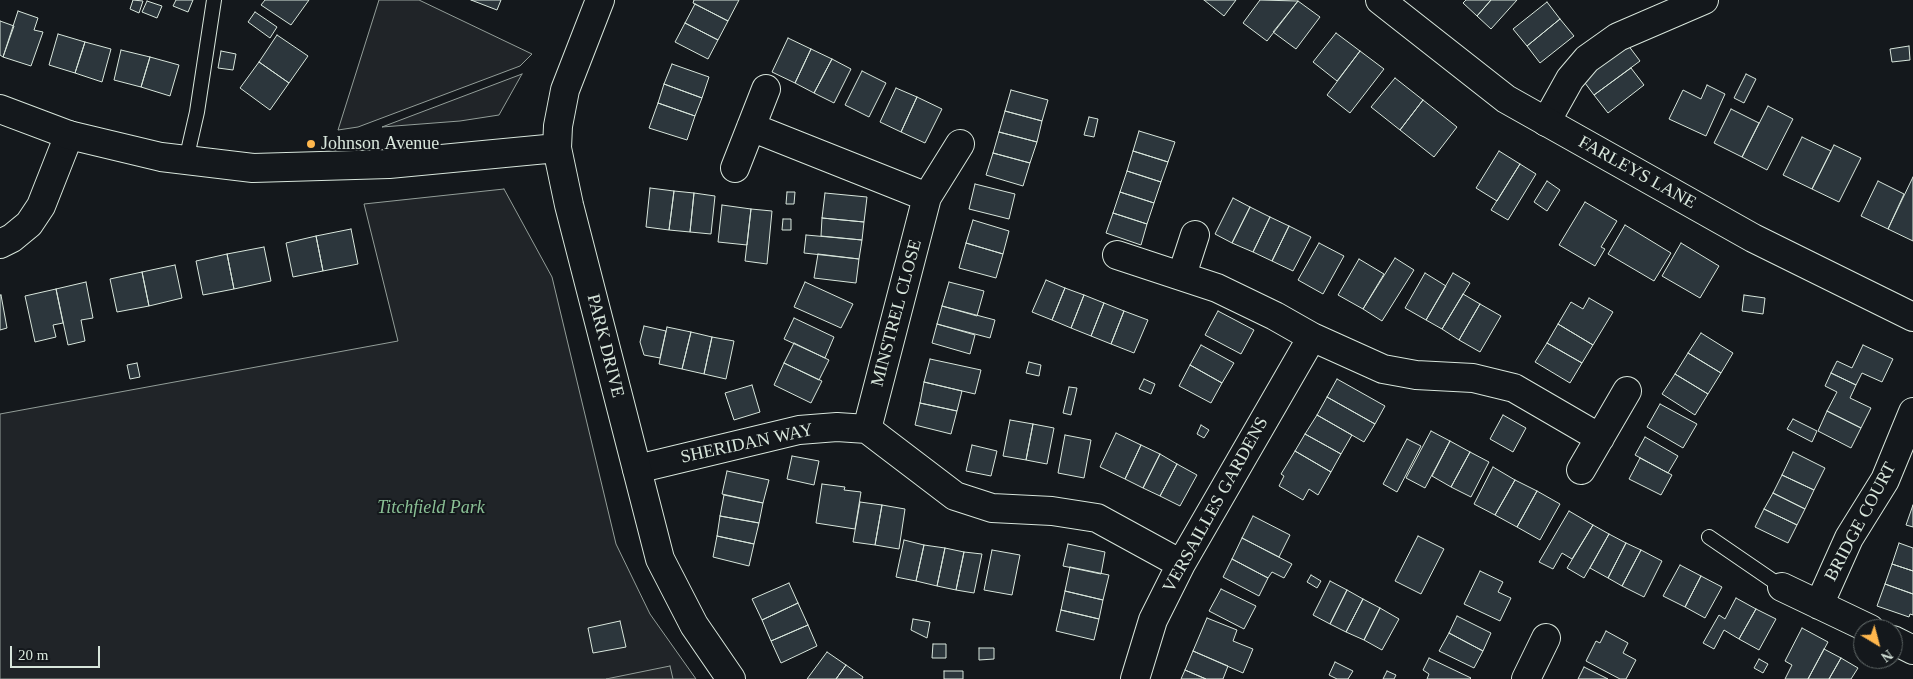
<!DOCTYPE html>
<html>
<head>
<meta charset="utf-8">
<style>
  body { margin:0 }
  #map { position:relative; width:1913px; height:679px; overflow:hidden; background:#14181c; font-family:"Times New Roman",serif }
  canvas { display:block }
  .north { position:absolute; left:1853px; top:619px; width:50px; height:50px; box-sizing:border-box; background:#14181c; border:1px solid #626a69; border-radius:50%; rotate:143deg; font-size:14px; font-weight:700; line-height:20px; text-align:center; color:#d8e6dc }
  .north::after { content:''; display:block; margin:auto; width:18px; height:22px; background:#ffb74d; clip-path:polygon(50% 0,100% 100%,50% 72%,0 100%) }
  .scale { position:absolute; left:10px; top:646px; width:90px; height:22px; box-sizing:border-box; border:2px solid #d8e6dc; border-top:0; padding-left:6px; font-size:15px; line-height:18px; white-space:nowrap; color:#d8e6dc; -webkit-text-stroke:4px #14181c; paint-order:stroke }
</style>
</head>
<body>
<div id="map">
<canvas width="1913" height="679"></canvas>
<div class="north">N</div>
<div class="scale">20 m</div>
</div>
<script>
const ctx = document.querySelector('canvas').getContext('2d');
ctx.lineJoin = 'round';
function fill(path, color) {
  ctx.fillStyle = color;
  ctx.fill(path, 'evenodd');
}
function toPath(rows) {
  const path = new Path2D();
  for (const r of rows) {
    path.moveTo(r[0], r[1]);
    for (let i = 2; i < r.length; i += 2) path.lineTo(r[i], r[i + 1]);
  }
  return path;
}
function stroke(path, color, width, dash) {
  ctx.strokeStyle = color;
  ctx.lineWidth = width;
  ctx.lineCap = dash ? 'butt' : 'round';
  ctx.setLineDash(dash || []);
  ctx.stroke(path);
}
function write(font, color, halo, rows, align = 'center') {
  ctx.font = font + ' "Times New Roman",serif';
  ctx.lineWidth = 4;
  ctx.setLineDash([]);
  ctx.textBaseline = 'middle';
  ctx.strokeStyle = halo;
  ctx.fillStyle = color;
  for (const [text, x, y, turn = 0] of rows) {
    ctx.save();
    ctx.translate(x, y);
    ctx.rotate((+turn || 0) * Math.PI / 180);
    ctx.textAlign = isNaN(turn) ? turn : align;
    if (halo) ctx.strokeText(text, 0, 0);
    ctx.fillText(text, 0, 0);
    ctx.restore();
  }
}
const green = toPath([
  [379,0,419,0,532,54,520,66,358,127,338,130,379,0],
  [522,74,499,115,460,121,382,127,522,74],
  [504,189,552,277,616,544,650,614,696,679,0,679,0,414,398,341,364,204,504,189]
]);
const parking = toPath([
  [670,666,673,679,606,679,670,666]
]);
const building = toPath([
  [133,0,143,1,139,13,130,9,133,0],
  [176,0,193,0,188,12,173,6,176,0],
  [265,0,309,0,291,25,261,5,265,0],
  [471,0,501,0,497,10,471,0],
  [694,0,739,0,728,21,693,3,694,0],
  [1204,0,1236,0,1224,16,1204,0],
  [1260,0,1298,1,1267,41,1243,23,1260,0],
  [1466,0,1491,0,1477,16,1463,3,1466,0],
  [1491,0,1517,0,1491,29,1477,16,1491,0],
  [147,1,162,6,157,18,142,12,147,1],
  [1298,1,1320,17,1296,49,1273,32,1298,1],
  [1547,2,1560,19,1527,46,1513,29,1547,2],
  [695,4,728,21,718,40,685,23,695,4],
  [18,11,38,18,34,30,43,32,31,66,3,57,18,11],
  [255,12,277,27,270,38,248,22,255,12],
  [1560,19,1574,36,1540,63,1527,46,1560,19],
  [0,21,14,26,3,57,0,55,0,21],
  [685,23,718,40,708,59,675,42,685,23],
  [1336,33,1360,51,1337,81,1313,62,1336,33],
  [58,34,85,42,75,73,49,65,58,34],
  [277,35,308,56,289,83,259,62,277,35],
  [788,38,811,49,795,83,772,72,788,38],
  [85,42,111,49,102,82,75,73,85,42],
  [1628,45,1640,61,1594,95,1582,79,1628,45],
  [1909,46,1910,60,1892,62,1890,49,1909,46],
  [811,49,832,59,814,93,795,83,811,49],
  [121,50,150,57,141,87,114,80,121,50],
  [221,51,236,54,233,70,218,68,221,51],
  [1360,51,1384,69,1350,113,1327,95,1360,51],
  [150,57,179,65,170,96,141,87,150,57],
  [832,59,851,69,834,103,814,93,832,59],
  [259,62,289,83,270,110,240,88,259,62],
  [672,64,709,77,702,98,664,84,672,64],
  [1631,68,1644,85,1608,113,1594,95,1631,68],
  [862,71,886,83,869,117,845,105,862,71],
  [1746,74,1756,79,1744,103,1734,98,1746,74],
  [1395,78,1423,100,1400,130,1371,107,1395,78],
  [664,84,702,98,695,116,658,103,664,84],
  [1707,85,1725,94,1706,136,1669,119,1683,90,1701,99,1707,85],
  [896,88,917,97,901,132,880,122,896,88],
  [1011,90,1048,100,1042,121,1005,111,1011,90],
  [917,97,942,109,925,143,901,132,917,97],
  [1423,100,1457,127,1434,157,1400,130,1423,100],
  [658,103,695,116,687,140,649,128,658,103],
  [1768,106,1793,119,1767,170,1742,157,1768,106],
  [1731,109,1759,123,1742,157,1714,143,1731,109],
  [1005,111,1042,121,1037,142,999,132,1005,111],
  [1089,117,1098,119,1094,137,1084,135,1089,117],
  [1139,131,1175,142,1168,162,1133,151,1139,131],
  [999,132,1037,142,1030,163,993,153,999,132],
  [1802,137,1831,151,1812,189,1783,175,1802,137],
  [1834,145,1861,158,1839,202,1812,189,1834,145],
  [1133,151,1168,162,1161,182,1127,171,1133,151],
  [1499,151,1520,164,1497,201,1476,188,1499,151],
  [993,153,1030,163,1023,186,986,175,993,153],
  [1520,164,1536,174,1508,220,1491,210,1520,164],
  [1127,171,1161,182,1154,203,1120,192,1127,171],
  [1913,177,1913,241,1888,229,1913,177],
  [1547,181,1560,190,1547,211,1534,202,1547,181],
  [1878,181,1904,194,1888,229,1861,216,1878,181],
  [975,184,1015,194,1009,219,969,209,975,184],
  [650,188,674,191,669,230,646,227,650,188],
  [674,191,694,193,690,232,669,230,674,191],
  [787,192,795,192,794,204,786,204,787,192],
  [1120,192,1154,203,1147,224,1113,213,1120,192],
  [694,193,715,196,711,234,690,232,694,193],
  [825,193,867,197,864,222,822,218,825,193],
  [1233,198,1250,207,1232,243,1215,234,1233,198],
  [1585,202,1617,221,1601,247,1605,249,1595,266,1559,245,1585,202],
  [722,205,751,209,747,245,718,242,722,205],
  [1250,207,1270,217,1253,252,1232,243,1250,207],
  [751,209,772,211,767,264,745,261,751,209],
  [1113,213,1147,224,1141,245,1106,233,1113,213],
  [1270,217,1289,226,1272,261,1253,252,1270,217],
  [822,218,864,222,862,240,821,236,822,218],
  [783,219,791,219,791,230,782,230,783,219],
  [973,220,1009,231,1003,254,966,243,973,220],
  [1625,225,1671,253,1654,281,1608,254,1625,225],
  [1289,226,1311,237,1293,271,1272,261,1289,226],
  [351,229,358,264,323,271,316,236,351,229],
  [806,235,862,240,859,259,804,253,806,235],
  [316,236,323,271,293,277,286,243,316,236],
  [966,243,1003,254,996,278,959,268,966,243],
  [1319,243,1344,256,1323,294,1298,280,1319,243],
  [1681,243,1719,266,1700,298,1662,276,1681,243],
  [264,247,271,281,234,289,227,254,264,247],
  [227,254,234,289,203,295,196,261,227,254],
  [818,254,859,259,856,283,814,278,818,254],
  [1395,258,1414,270,1382,321,1363,309,1395,258],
  [1359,259,1384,274,1363,309,1338,295,1359,259],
  [175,265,182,298,149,306,142,272,175,265],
  [142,272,149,306,117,312,110,279,142,272],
  [1425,273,1446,286,1426,320,1405,308,1425,273],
  [1453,273,1470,283,1442,329,1426,320,1453,273],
  [1046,280,1065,288,1052,320,1032,312,1046,280],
  [86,282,93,318,81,320,85,341,68,345,56,289,86,282],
  [805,282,853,304,841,328,794,307,805,282],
  [949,282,984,291,977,316,942,306,949,282],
  [1065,288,1084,295,1071,328,1052,320,1065,288],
  [56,289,63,323,53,325,56,337,35,342,25,296,56,289],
  [1463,294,1480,304,1459,340,1442,329,1463,294],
  [1,295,7,328,0,330,0,295,1,295],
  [1084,295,1104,303,1091,336,1071,328,1084,295],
  [1744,295,1765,298,1763,314,1742,311,1744,295],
  [1589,298,1613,312,1593,345,1558,324,1571,302,1583,309,1589,298],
  [1104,303,1124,311,1111,344,1091,336,1104,303],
  [1480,304,1501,316,1480,352,1459,340,1480,304],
  [942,306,995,320,990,338,937,324,942,306],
  [1124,311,1148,320,1134,353,1111,344,1124,311],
  [1218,311,1254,330,1241,354,1205,335,1218,311],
  [794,318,834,337,825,358,784,339,794,318],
  [937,324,975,335,970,354,932,343,937,324],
  [1558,324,1593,345,1582,363,1547,343,1558,324],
  [644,326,666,331,660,358,644,355,640,342,644,326],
  [667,327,691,332,682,369,659,364,667,327],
  [691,332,712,337,704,374,682,369,691,332],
  [1701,333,1733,353,1721,373,1688,353,1701,333],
  [712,337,734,341,726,379,704,374,712,337],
  [794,343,829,360,819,380,784,363,794,343],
  [1547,343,1582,363,1570,383,1535,362,1547,343],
  [1201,345,1234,363,1222,383,1190,365,1201,345],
  [1863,345,1893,359,1882,382,1862,373,1856,385,1831,373,1837,361,1852,368,1863,345],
  [1688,353,1721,373,1708,394,1675,374,1688,353],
  [930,359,981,370,975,394,924,382,930,359],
  [1029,362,1041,365,1039,376,1026,373,1029,362],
  [137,363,140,377,130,379,127,365,137,363],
  [784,363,822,381,811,403,774,385,784,363],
  [1190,365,1222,383,1211,403,1179,386,1190,365],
  [1831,373,1856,385,1850,398,1871,408,1861,428,1827,411,1837,392,1825,386,1831,373],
  [1675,374,1708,394,1695,415,1662,394,1675,374],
  [1144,379,1155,384,1151,394,1139,389,1144,379],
  [1337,379,1385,406,1375,424,1327,397,1337,379],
  [924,382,962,391,957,411,920,403,924,382],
  [752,385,760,412,734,420,725,393,752,385],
  [1069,387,1077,388,1071,415,1063,413,1069,387],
  [1327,397,1375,424,1364,442,1317,415,1327,397],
  [920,403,957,411,951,434,915,425,920,403],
  [1660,404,1697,424,1683,448,1647,427,1660,404],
  [1827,411,1861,428,1851,448,1818,431,1827,411],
  [1317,415,1352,435,1341,454,1305,434,1317,415],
  [1503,415,1526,428,1513,452,1490,439,1503,415],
  [1793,419,1817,431,1812,442,1787,429,1793,419],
  [1010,420,1033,424,1026,460,1003,456,1010,420],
  [1033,424,1054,428,1047,464,1026,460,1033,424],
  [1201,425,1209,430,1204,438,1197,434,1201,425],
  [1431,431,1450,441,1425,488,1406,478,1431,431],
  [1116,433,1141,445,1125,479,1100,467,1116,433],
  [1305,434,1341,454,1331,472,1295,451,1305,434],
  [1065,435,1091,440,1084,478,1058,473,1065,435],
  [1645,437,1678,456,1668,473,1635,455,1645,437],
  [1407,439,1421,446,1397,492,1383,484,1407,439],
  [1450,441,1470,452,1451,487,1432,476,1450,441],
  [972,445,997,451,991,476,966,471,972,445],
  [1141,445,1160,454,1143,488,1125,479,1141,445],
  [1295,451,1331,472,1318,495,1309,489,1303,500,1279,486,1284,476,1281,474,1295,451],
  [1470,452,1489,462,1471,497,1451,487,1470,452],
  [1793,452,1825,468,1814,490,1782,475,1793,452],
  [1160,454,1177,464,1160,496,1143,488,1160,454],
  [792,456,819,461,814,485,787,479,792,456],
  [1640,458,1672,475,1661,495,1629,479,1640,458],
  [1177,464,1197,475,1180,506,1160,496,1177,464],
  [1493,467,1515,480,1495,515,1474,504,1493,467],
  [727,471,769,480,763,503,722,494,727,471],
  [1782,475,1814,490,1805,509,1773,493,1782,475],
  [1515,480,1537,491,1517,527,1495,515,1515,480],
  [822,484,845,487,844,490,861,492,855,529,816,523,822,484],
  [1537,491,1560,504,1540,540,1517,527,1537,491],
  [1773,493,1805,509,1797,525,1764,509,1773,493],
  [724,495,763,503,759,523,720,516,724,495],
  [860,502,882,505,875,545,853,542,860,502],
  [882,505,905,509,899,549,875,545,882,505],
  [1913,505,1913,527,1906,525,1913,505],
  [1764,509,1797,525,1788,543,1755,527,1764,509],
  [1569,511,1593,525,1572,559,1562,553,1553,569,1539,562,1569,511],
  [720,516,759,523,754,544,717,536,720,516],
  [1253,516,1290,535,1279,557,1242,538,1253,516],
  [1593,525,1609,534,1584,578,1567,568,1593,525],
  [1609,534,1626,543,1608,578,1590,568,1609,534],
  [717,536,754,544,749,566,713,557,717,536],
  [1418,536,1444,549,1421,594,1395,581,1418,536],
  [1242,538,1292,564,1284,578,1272,572,1268,578,1232,559,1242,538],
  [904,540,924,545,916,581,896,577,904,540],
  [1626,543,1641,550,1622,586,1608,578,1626,543],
  [1899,543,1913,548,1913,571,1892,564,1899,543],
  [1068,544,1105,552,1101,574,1063,566,1068,544],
  [924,545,945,548,937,586,916,581,924,545],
  [945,548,964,552,956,590,937,586,945,548],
  [992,550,1020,555,1012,595,984,590,992,550],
  [1641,550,1662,561,1644,597,1622,586,1641,550],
  [964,552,982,554,974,593,956,590,964,552],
  [1232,559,1268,578,1259,596,1223,577,1232,559],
  [1892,564,1913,571,1913,594,1885,584,1892,564],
  [1680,565,1701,576,1685,607,1663,596,1680,565],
  [1070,567,1109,575,1103,600,1065,591,1070,567],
  [1480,571,1503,582,1498,592,1511,598,1500,621,1464,604,1480,571],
  [1311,575,1321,581,1317,588,1307,582,1311,575],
  [1701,576,1722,587,1705,618,1685,607,1701,576],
  [1330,581,1347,590,1330,624,1313,615,1330,581],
  [789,583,798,603,762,620,752,599,789,583],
  [1885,584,1913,594,1913,615,1910,614,1909,617,1877,606,1885,584],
  [1221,589,1256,606,1244,629,1209,611,1221,589],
  [1347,590,1363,599,1346,632,1330,624,1347,590],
  [1065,591,1103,600,1099,619,1061,610,1065,591],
  [1736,598,1756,609,1739,639,1724,630,1714,649,1703,643,1719,615,1725,619,1736,598],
  [1363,599,1380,608,1364,640,1346,632,1363,599],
  [798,603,808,625,771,641,762,620,798,603],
  [1380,608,1399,619,1382,650,1364,640,1380,608],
  [1756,609,1776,619,1759,650,1739,639,1756,609],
  [1061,610,1099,619,1094,640,1056,631,1061,610],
  [1457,616,1491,633,1483,651,1449,633,1457,616],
  [1207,618,1237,630,1233,641,1253,649,1243,673,1193,651,1207,618],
  [913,619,930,622,927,638,911,630,913,619],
  [620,621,626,647,593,653,588,628,620,621],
  [808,625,817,646,781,663,771,641,808,625],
  [1802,628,1828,642,1808,679,1785,679,1792,665,1785,661,1802,628],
  [1606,631,1628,643,1623,653,1636,660,1626,679,1620,679,1586,661,1596,641,1600,643,1606,631],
  [1449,633,1483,651,1474,668,1439,651,1449,633],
  [933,644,946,644,946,658,932,658,933,644],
  [979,648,994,648,994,659,979,660,979,648],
  [1824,649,1841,658,1829,679,1808,679,1824,649],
  [1193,651,1228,666,1223,679,1206,679,1185,670,1193,651],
  [827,652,846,665,836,679,807,679,827,652],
  [1429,658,1471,678,1470,679,1427,679,1429,674,1423,670,1429,658],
  [1841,658,1858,668,1851,679,1829,679,1841,658],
  [1759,659,1768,664,1763,673,1754,668,1759,659],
  [1335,662,1353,671,1348,679,1337,679,1329,675,1335,662],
  [846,665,863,677,862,679,836,679,846,665],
  [1584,667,1608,679,1578,679,1584,667],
  [1185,670,1206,679,1181,679,1185,670],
  [944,671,963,671,963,679,944,679,944,671],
  [1387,671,1396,675,1394,679,1383,679,1387,671]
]);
const lane = toPath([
  [186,160,197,112,214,0],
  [1709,537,1782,587]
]);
const street = toPath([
  [1546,122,1570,79,1587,59,1618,37,1704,0],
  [751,127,927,197,867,429],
  [735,168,766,89],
  [927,197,960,144],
  [0,244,12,238,29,224,41,206,69,135],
  [1117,255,1217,288,1275,316,1312,337,1181,564,1153,620,1135,679],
  [1182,275,1195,235],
  [1312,337,1383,369,1416,375,1473,378,1514,388,1600,438],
  [637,469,799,430,837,427,867,429,955,496,992,508,1052,511,1097,518,1181,564],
  [1581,470,1627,391],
  [1782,587,1870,629],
  [1819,605,1849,538,1885,480,1913,412],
  [1893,640,1913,650],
  [1526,679,1546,638]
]);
const secondary = toPath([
  [600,0,565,90,558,126,557,148,569,205,660,559,694,625,731,679],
  [1380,0,1506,99,1753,238,1913,317],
  [0,109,69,135,161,157,253,168,389,164,557,148]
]);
const markers = [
  [311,144,5,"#ffb74d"]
];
const poiNames = [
  ["Johnson Avenue",321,144]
];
const streetNames = [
  ["FARLEYS LANE",1637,173,29],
  ["MINSTREL CLOSE",897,313,-75],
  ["PARK DRIVE",605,346,76],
  ["SHERIDAN WAY",747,444,-12],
  ["VERSAILLES GARDENS",1216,505,-61],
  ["BRIDGE COURT",1861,522,-62]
];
const parkNames = [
  ["Titchfield Park",431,508]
];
fill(green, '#202428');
stroke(green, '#939e99', 1);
fill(parking, '#24282b');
stroke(parking, '#939e99', 1);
fill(building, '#2c363c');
stroke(building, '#d8e6dc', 1);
stroke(lane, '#d8e6dc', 16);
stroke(street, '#d8e6dc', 30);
stroke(secondary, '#d8e6dc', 30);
stroke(lane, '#14181c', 14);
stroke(street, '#14181c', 28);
stroke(secondary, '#14181c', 28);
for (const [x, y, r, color] of markers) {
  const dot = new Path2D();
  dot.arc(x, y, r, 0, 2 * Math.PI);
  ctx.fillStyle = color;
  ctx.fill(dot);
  stroke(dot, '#14181c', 2);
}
write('18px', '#d8e6dc', '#14181c', poiNames, 'left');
write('18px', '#d8e6dc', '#14181c', streetNames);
write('italic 18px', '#8ac095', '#14181c', parkNames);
</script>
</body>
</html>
